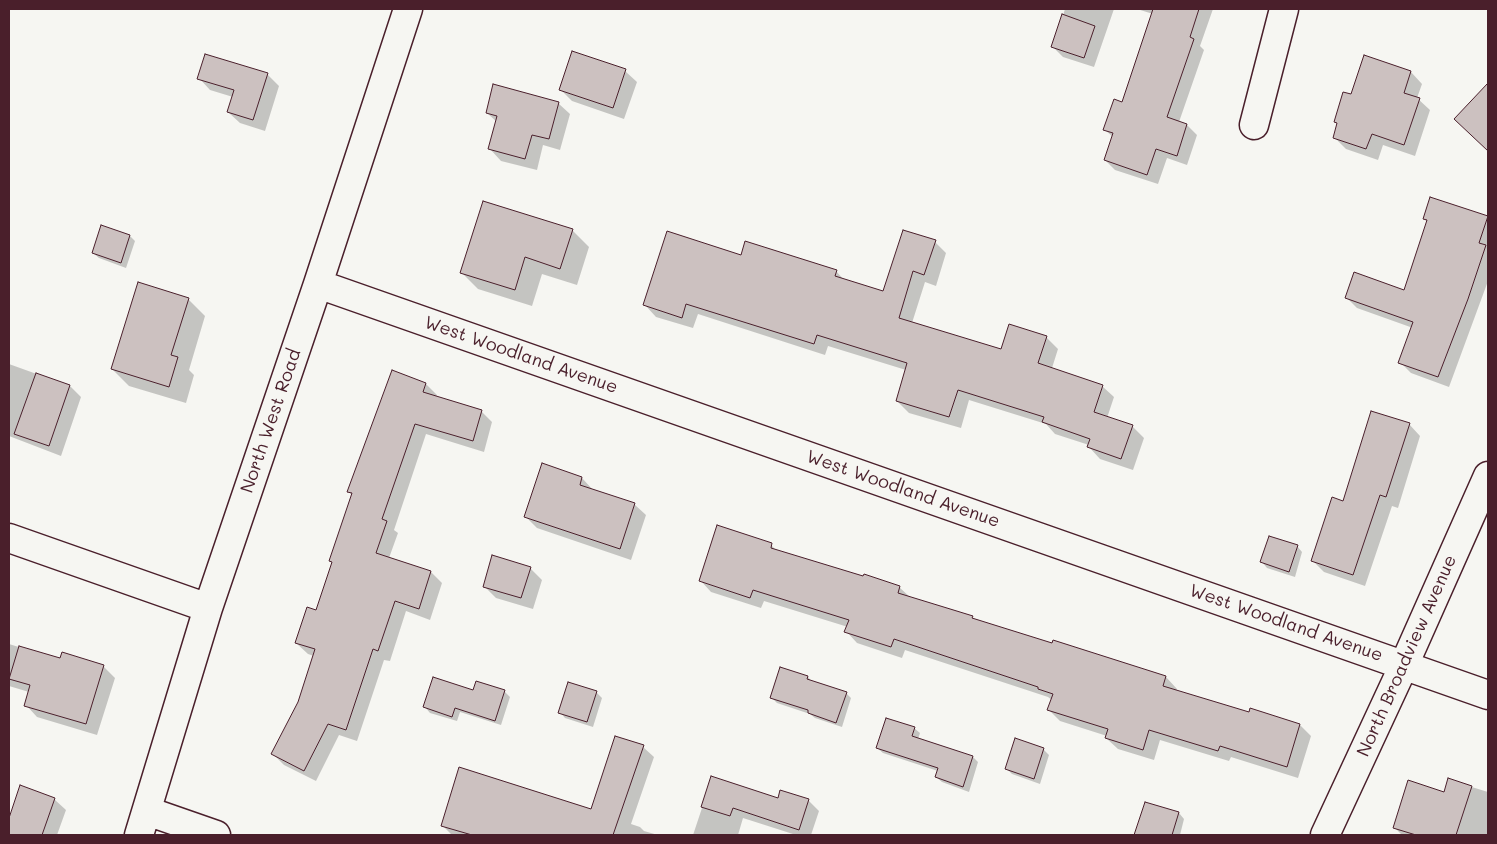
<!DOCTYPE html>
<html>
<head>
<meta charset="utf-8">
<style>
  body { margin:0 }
  #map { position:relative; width:1497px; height:844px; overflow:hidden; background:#f6f6f2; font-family:Mali,sans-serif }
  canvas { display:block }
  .frame { position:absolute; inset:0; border:10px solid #4a1f2b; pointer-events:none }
</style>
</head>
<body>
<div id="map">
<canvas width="1497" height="844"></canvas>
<div class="frame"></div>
</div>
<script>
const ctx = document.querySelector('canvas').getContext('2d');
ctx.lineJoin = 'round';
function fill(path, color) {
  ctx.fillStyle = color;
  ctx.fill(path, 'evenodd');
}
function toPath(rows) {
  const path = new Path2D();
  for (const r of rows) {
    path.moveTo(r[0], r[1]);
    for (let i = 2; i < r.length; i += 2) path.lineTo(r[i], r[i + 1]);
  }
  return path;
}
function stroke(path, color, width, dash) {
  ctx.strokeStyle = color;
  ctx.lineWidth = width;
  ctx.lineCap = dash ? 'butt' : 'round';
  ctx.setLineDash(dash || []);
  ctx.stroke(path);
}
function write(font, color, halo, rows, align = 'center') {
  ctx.font = font + ' Mali,sans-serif';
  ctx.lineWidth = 5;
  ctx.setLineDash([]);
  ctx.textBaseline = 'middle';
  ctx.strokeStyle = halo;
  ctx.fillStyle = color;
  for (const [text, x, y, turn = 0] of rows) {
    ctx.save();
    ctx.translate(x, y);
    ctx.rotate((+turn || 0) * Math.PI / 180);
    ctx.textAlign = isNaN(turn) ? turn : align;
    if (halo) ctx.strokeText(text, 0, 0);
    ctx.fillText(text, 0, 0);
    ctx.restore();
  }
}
const shadow = toPath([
  [1065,9,1114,9,1094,67,1063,57,1053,47],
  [1137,9,1213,9,1200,46,1204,50,1179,122,1187,125,1197,135,1187,165,1167,158,1158,184,1115,170,1105,160,1113,137,1105,130,1123,103,1153,14],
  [1365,57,1411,72,1422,84,1417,98,1430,110,1415,156,1383,145,1378,160,1346,149,1334,137,1338,124,1335,121,1352,96],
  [625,71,637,82,624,119,572,101,560,89],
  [267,74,279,86,265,131,240,123,228,112,233,97,210,90,199,78],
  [1484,89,1488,93,1488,150,1467,130],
  [558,103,570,114,560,150,543,145,537,170,501,161,490,149,497,122,487,113],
  [1487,217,1488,281,1449,387,1411,373,1400,362,1413,328,1357,308,1346,297,1405,291,1428,222,1424,219],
  [572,230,589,247,577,285,542,274,532,306,478,289,461,272],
  [130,236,135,241,126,268,99,258,93,253],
  [935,242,946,253,936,286,925,282,912,323,1002,350,1046,337,1058,349,1052,368,1102,386,1114,397,1107,418,1132,426,1144,438,1133,470,1100,459,1089,447,1089,445,1055,434,1046,424,969,400,961,428,909,413,897,401,906,370,828,346,825,355,698,314,693,328,656,317,645,305,742,256,836,271,845,281,884,293],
  [188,299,205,316,189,370,194,375,186,403,129,386,112,369],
  [9,364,70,386,81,397,61,456,9,436],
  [426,384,437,395,436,397,481,411,492,422,484,452,426,434,394,530,398,533,389,558,431,572,442,583,430,620,406,611,390,661,384,660,357,741,339,735,316,781,284,765,273,754,299,702,314,656,308,654,296,643,317,612,333,564,330,561,352,495,348,491],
  [1409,424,1420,436,1398,508,1392,506,1365,586,1324,572,1312,560,1344,502],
  [543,465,582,478,593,490,634,504,646,515,631,560,537,528,526,517],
  [771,545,778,552,899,587,911,598,972,617,975,620,1053,645,1054,641,1166,677,1177,689,1176,691,1249,714,1300,725,1311,736,1298,778,1231,757,1229,761,1160,740,1154,760,1118,749,1106,738,1107,736,1060,721,1049,710,1052,700,1048,697,905,650,902,658,857,643,846,631,848,627,764,601,761,608,711,592,700,580],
  [1297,546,1302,552,1295,577,1267,568,1262,562],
  [530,568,542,580,533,609,496,598,484,586],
  [9,644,61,660,103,666,115,678,97,735,37,717,26,705,29,692,9,686],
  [780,669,808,677,812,682,846,693,851,698,842,727,815,718,810,714,777,703,771,697],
  [474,691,504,691,510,697,501,725,460,712,457,721,430,713,425,707],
  [596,692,602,698,593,727,565,718,560,712],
  [914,728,920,733,918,739,973,757,978,762,969,792,942,782,936,777,938,771,883,753,877,748],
  [643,747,654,757,631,824,640,827,644,831,658,835,452,835,442,825,592,811],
  [1043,749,1049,755,1040,784,1012,774,1007,769],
  [712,778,778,799,808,800,819,811,811,835,796,835,743,818,738,835,693,835],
  [1449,780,1488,792,1488,835,1402,835,1395,828,1444,793],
  [54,799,66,810,57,835,9,835,9,819],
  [1146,803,1179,813,1184,819,1180,835,1136,835]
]);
const building = toPath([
  [1153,9,1199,9,1190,37,1194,39,1167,117,1187,124,1177,156,1156,149,1147,175,1104,160,1113,133,1103,130,1114,99,1122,102,1153,9],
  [1062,14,1095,26,1084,58,1051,47,1062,14],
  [572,51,626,69,613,108,559,90,572,51],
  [205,54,268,73,253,120,227,112,234,90,197,79,205,54],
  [1364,55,1411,71,1404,93,1420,98,1404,145,1372,134,1366,149,1333,138,1337,123,1334,122,1343,92,1351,94,1364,55],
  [1488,83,1488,151,1454,119,1488,83],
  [493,84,559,102,549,139,532,135,525,159,488,149,497,116,486,113,493,84],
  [1430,197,1488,216,1479,243,1486,245,1468,299,1438,377,1398,363,1413,322,1345,298,1354,272,1404,290,1427,220,1423,219,1430,197],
  [483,201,573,229,560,269,525,257,515,290,460,273,483,201],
  [101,225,130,235,121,263,92,253,101,225],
  [903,230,936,240,924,275,913,271,899,318,1001,349,1009,324,1047,336,1038,363,1103,385,1094,412,1133,425,1121,459,1087,447,1090,439,1042,422,1044,417,958,390,949,417,896,401,907,363,817,335,814,344,686,304,682,318,643,305,667,231,741,255,745,241,837,270,835,276,883,291,903,230],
  [138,282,189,298,171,355,178,357,169,387,111,369,138,282],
  [392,370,426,383,423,392,482,410,473,441,415,424,382,519,387,521,376,553,431,571,419,609,395,601,378,651,373,649,346,730,328,724,304,771,271,754,298,702,315,649,295,643,307,607,316,610,332,562,329,561,352,493,347,492,392,370],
  [36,373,70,385,49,446,14,434,36,373],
  [1371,411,1410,423,1386,497,1380,495,1353,575,1311,561,1332,497,1343,501,1371,411],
  [542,463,582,477,580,485,635,503,620,549,524,517,542,463],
  [717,525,772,543,771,548,863,576,864,574,900,586,898,593,973,616,972,618,1052,643,1053,640,1166,676,1163,686,1249,712,1250,708,1300,724,1287,767,1220,746,1218,751,1149,730,1143,750,1105,738,1108,729,1047,710,1053,694,1038,689,1038,687,894,639,891,647,844,632,849,620,753,590,750,598,699,581,717,525],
  [1269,536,1298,545,1289,572,1260,562,1269,536],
  [492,555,531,567,521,598,483,587,492,555],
  [19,646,60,658,62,652,104,665,86,724,24,706,30,685,9,679,19,646],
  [780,667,808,676,807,679,847,692,836,723,808,713,808,710,770,698,780,667],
  [433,677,473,690,476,681,505,690,495,721,455,708,452,717,423,707,433,677],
  [568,682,597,691,587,722,558,713,568,682],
  [886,718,915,727,912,736,973,756,963,787,935,777,938,768,876,748,886,718],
  [615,736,644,745,613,835,472,835,441,826,459,767,591,809,615,736],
  [1015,738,1044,748,1034,779,1005,769,1015,738],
  [711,776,778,798,780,790,809,799,799,830,733,808,730,816,701,807,711,776],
  [1448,778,1472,786,1456,835,1416,835,1393,828,1408,780,1444,792,1448,778],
  [20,785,55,798,42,835,9,835,9,818,20,785],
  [1145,802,1179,812,1172,835,1134,835,1145,802]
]);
const minor = toPath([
  [1254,125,1284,9],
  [318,284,1488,695],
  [9,538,208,608],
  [147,811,216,835],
  [139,835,208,608,318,284,408,9],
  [1325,835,1404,665,1488,476]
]);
const streetNames = [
  ["West Woodland Avenue",521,355,19],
  ["North West Road",271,421,-71],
  ["West Woodland Avenue",903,489,19],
  ["West Woodland Avenue",1286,623,19],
  ["North Broadview Avenue",1407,656,-66]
];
fill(shadow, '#0003');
fill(building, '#ccc1c0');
stroke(building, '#4a1f2b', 1);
stroke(minor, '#4a1f2b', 31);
stroke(minor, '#f6f6f2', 28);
write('18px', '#4a1f2b', '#f6f6f2', streetNames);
</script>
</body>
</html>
